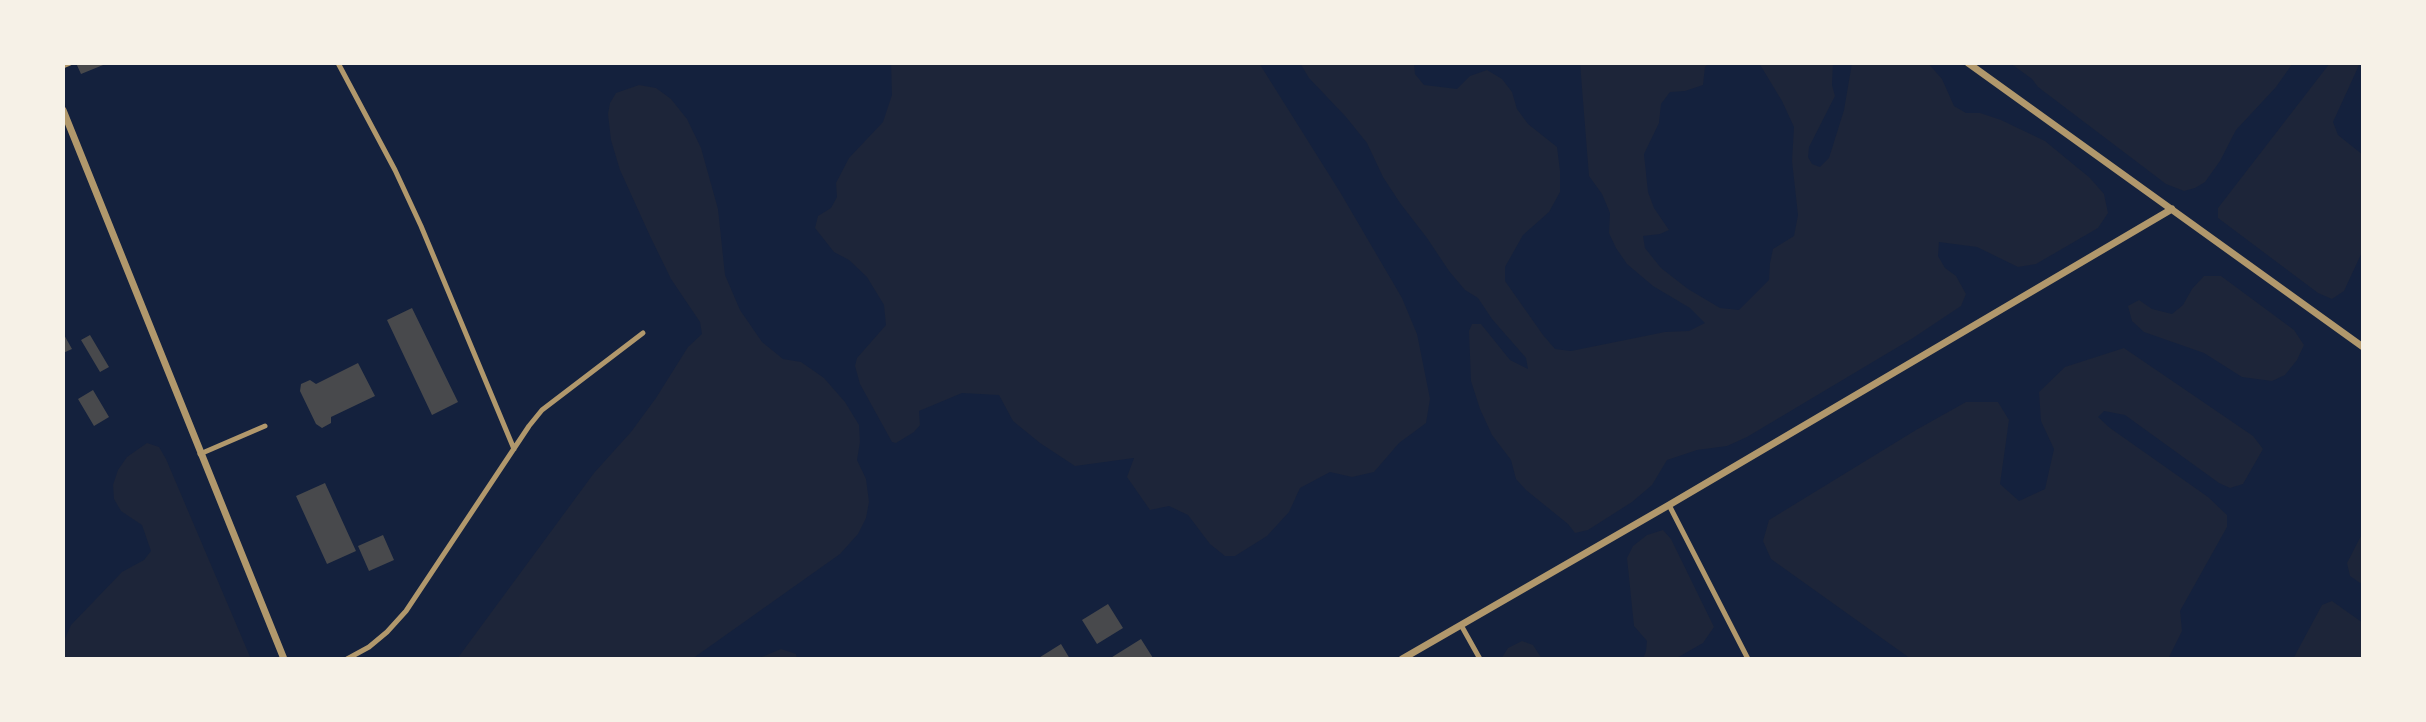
<!DOCTYPE html>
<html>
<head>
<meta charset="utf-8">
<style>
  body { margin:0 }
  #map { position:relative; width:2426px; height:722px; overflow:hidden; background:#14213d; font-family:Lato,sans-serif }
  canvas { display:block }
  .frame { position:absolute; inset:0; border:65px solid #f6f1e7; pointer-events:none }
</style>
</head>
<body>
<div id="map">
<canvas width="2426" height="722"></canvas>
<div class="frame"></div>
</div>
<script>
const ctx = document.querySelector('canvas').getContext('2d');
ctx.lineJoin = 'round';
function fill(path, color) {
  ctx.fillStyle = color;
  ctx.fill(path, 'evenodd');
}
function toPath(rows) {
  const path = new Path2D();
  for (const r of rows) {
    path.moveTo(r[0], r[1]);
    for (let i = 2; i < r.length; i += 2) path.lineTo(r[i], r[i + 1]);
  }
  return path;
}
function stroke(path, color, width, dash) {
  ctx.strokeStyle = color;
  ctx.lineWidth = width;
  ctx.lineCap = dash ? 'butt' : 'round';
  ctx.setLineDash(dash || []);
  ctx.stroke(path);
}
const green = toPath([
  [891,63,1259,63,1340,192,1402,298,1417,334,1430,399,1426,423,1399,443,1374,472,1352,477,1330,472,1300,488,1289,512,1267,536,1235,556,1225,556,1210,544,1188,515,1169,506,1150,510,1127,477,1134,458,1075,466,1040,443,1013,421,999,395,962,393,919,411,920,425,914,432,896,443,892,442,860,384,855,366,857,358,886,325,884,305,867,277,849,260,834,252,815,228,818,216,831,208,837,197,836,183,849,158,883,122,892,95],
  [1300,63,1414,63,1415,74,1424,85,1457,89,1470,76,1487,70,1502,79,1512,92,1517,109,1528,124,1557,147,1560,171,1560,192,1549,212,1523,235,1505,267,1505,281,1543,335,1555,349,1571,351,1665,332,1689,331,1705,323,1690,308,1653,286,1627,264,1616,248,1609,233,1610,213,1602,194,1589,176,1580,63,1709,63,1705,67,1703,85,1685,91,1670,92,1661,104,1659,123,1644,154,1648,192,1654,208,1669,230,1660,234,1643,236,1645,248,1661,268,1688,289,1720,308,1739,310,1769,280,1770,263,1773,249,1794,236,1798,215,1792,161,1794,127,1782,101,1759,63,1833,63,1832,85,1835,96,1809,147,1808,157,1812,164,1820,167,1829,158,1844,110,1852,63,1928,63,1942,79,1954,106,1966,113,1980,113,2001,120,2045,141,2090,178,2104,194,2108,213,2098,228,2036,264,2018,267,1977,247,1939,242,1938,256,1945,268,1956,276,1966,294,1961,306,1913,338,1747,437,1727,446,1697,450,1667,460,1652,485,1632,502,1588,530,1575,533,1568,524,1526,490,1516,479,1511,460,1492,435,1480,409,1471,381,1469,331,1472,324,1481,324,1510,360,1528,369,1526,358,1492,319,1478,298,1465,290,1449,271,1427,238,1400,203,1383,177,1367,143,1346,117,1309,78],
  [2010,63,2293,63,2276,87,2236,130,2220,161,2205,182,2195,188,2184,191,2166,184,2038,87,2032,79],
  [2330,63,2360,63,2333,122,2338,135,2363,155,2363,250,2344,291,2332,299,2318,293,2218,218,2218,208],
  [639,85,656,88,671,99,687,119,701,148,718,209,725,275,740,310,762,342,783,359,801,362,824,378,845,402,859,425,860,442,857,460,866,479,869,502,866,518,858,534,840,554,692,659,457,659,594,473,631,432,656,398,688,347,702,334,700,322,671,279,650,236,620,170,611,140,608,114,610,103,616,93],
  [2204,276,2221,276,2294,330,2304,345,2297,360,2285,375,2272,381,2242,377,2204,353,2144,332,2132,321,2128,306,2139,300,2152,309,2172,314,2183,305,2192,289],
  [2124,348,2253,436,2263,449,2243,484,2230,488,2219,483,2125,415,2104,411,2098,417,2110,428,2208,497,2227,515,2227,527,2180,611,2182,631,2168,659,1911,659,1771,559,1763,541,1769,520,1916,430,1966,402,1998,402,2009,420,2000,484,2019,501,2045,489,2054,449,2041,421,2039,392,2065,367],
  [147,443,159,447,166,459,251,659,63,659,63,643,71,625,122,572,144,560,151,551,142,525,121,511,114,499,113,485,118,470,127,457],
  [1663,530,1671,539,1714,627,1703,643,1675,659,1643,659,1646,651,1647,641,1634,626,1627,558,1633,546,1647,535],
  [2363,532,2363,585,2350,576,2347,563],
  [2332,601,2363,623,2363,659,2293,659,2322,605],
  [1522,641,1533,645,1542,659,1501,659,1508,648],
  [781,649,796,654,797,659,757,659]
]);
const building = toPath([
  [76,63,108,63,81,74],
  [412,308,458,402,432,415,387,320],
  [63,333,72,349,63,353],
  [90,335,109,367,100,372,81,340],
  [358,363,375,396,331,417,331,423,322,428,316,424,300,391,301,384,310,380,316,384],
  [93,390,109,417,94,426,78,399],
  [325,483,356,551,327,564,296,496],
  [383,535,394,560,369,571,358,546],
  [1108,604,1123,628,1097,644,1082,620],
  [1141,639,1153,658,1109,659],
  [1061,644,1070,659,1037,659]
]);
const service = toPath([
  [338,63,395,170,421,226,514,449],
  [63,66,70,63],
  [200,454,265,426],
  [1669,505,1748,659],
  [1461,625,1480,659],
  [347,659,369,647,387,632,406,611,529,426,542,410,643,333]
]);
const minor = toPath([
  [1968,63,2363,347],
  [63,110,284,659],
  [1402,659,1669,505,2172,209]
]);
fill(green, '#1d2539');
fill(building, '#48494c');
stroke(service, '#b1986c', 5);
stroke(minor, '#b1986c', 7);
</script>
</body>
</html>
